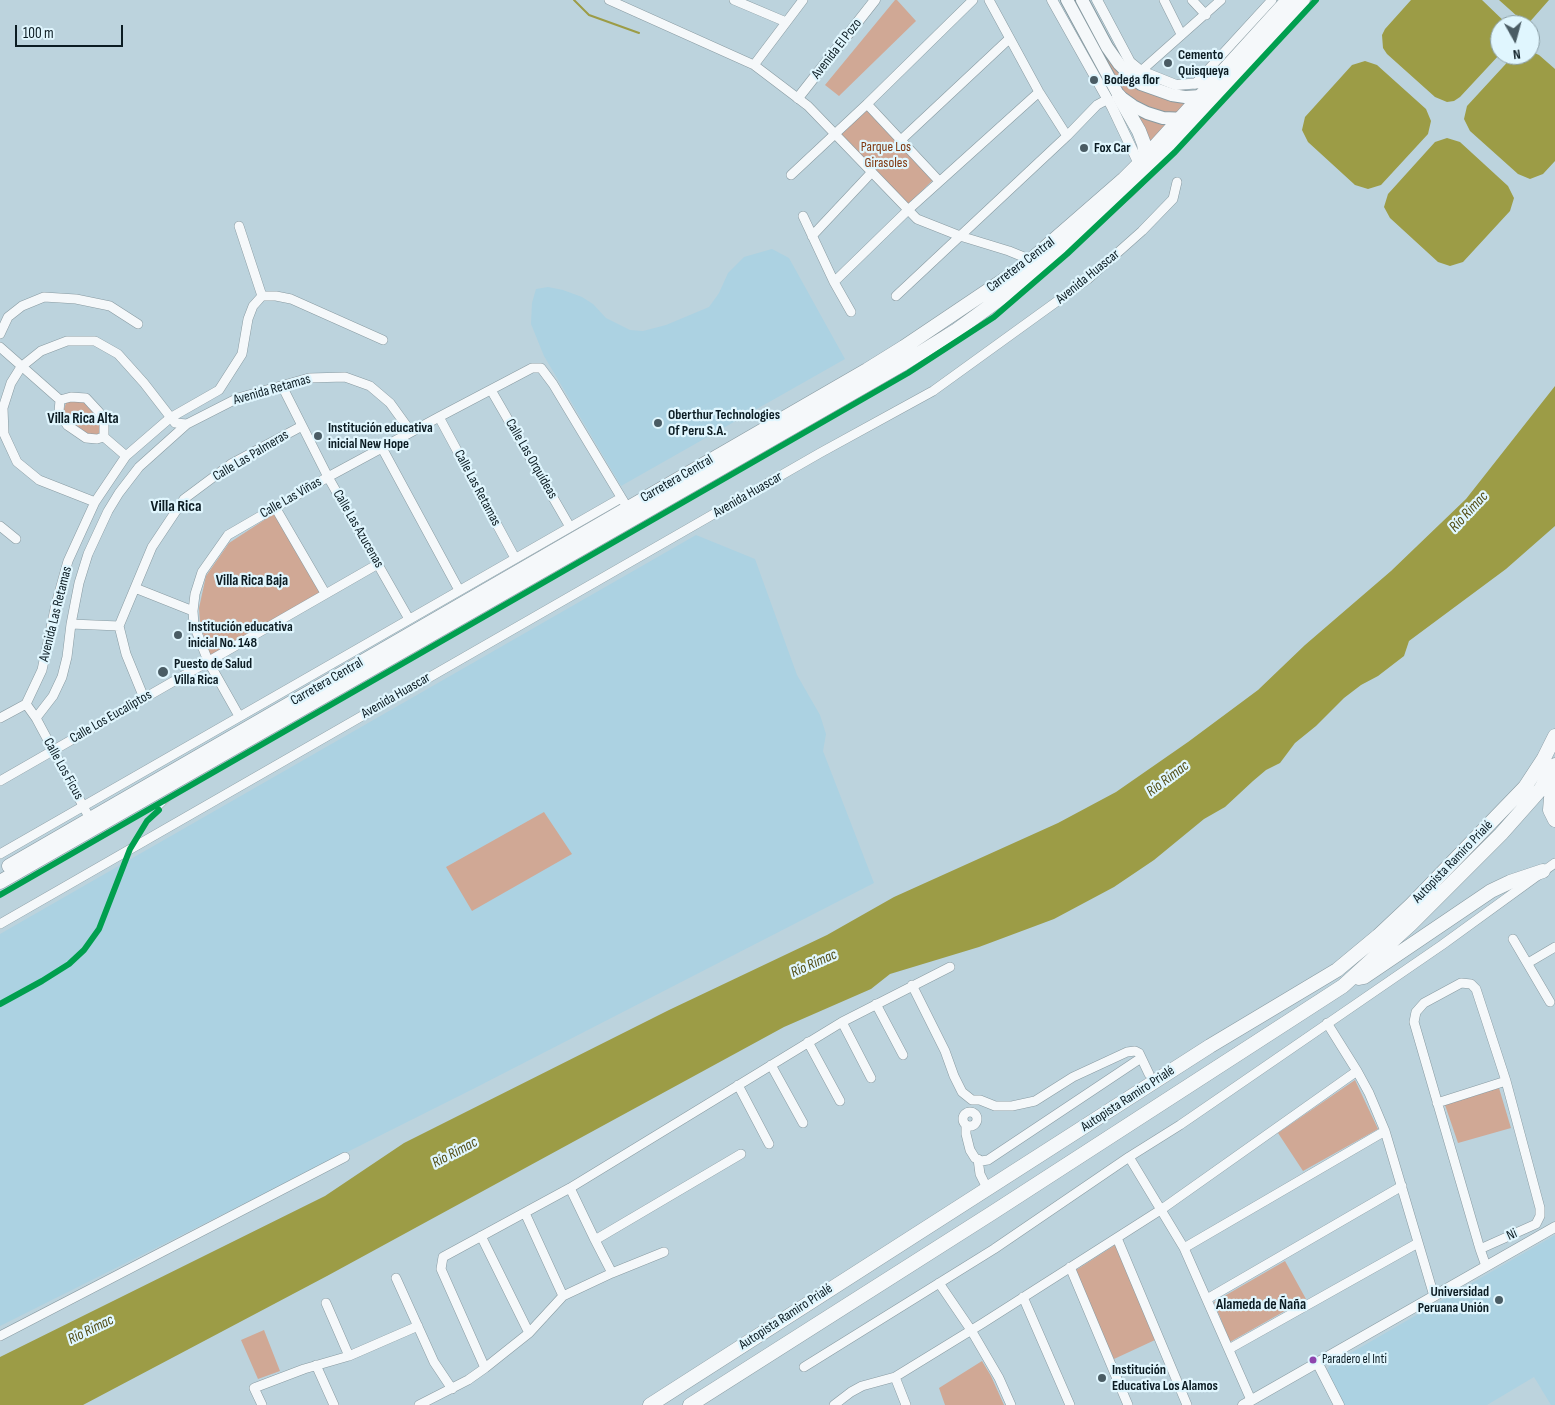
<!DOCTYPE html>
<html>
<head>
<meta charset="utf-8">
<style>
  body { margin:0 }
  #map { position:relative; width:1555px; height:1405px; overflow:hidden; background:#bcd3dd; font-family:"Sofia Sans Condensed",sans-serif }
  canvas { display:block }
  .north { position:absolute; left:1490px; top:15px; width:50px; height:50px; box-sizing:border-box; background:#e0f6fe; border:1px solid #8b9fa6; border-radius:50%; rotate:173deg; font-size:14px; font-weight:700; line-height:20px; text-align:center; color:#0c1c23 }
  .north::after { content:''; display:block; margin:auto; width:18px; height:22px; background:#4a5c64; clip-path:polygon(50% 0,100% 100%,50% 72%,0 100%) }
  .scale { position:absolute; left:15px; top:25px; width:108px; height:22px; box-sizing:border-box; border:2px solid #0c1c23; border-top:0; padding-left:6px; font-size:15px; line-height:18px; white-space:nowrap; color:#0c1c23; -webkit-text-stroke:4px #e0f6fe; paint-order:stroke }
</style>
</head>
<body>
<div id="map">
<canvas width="1555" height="1405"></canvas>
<div class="north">N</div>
<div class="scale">100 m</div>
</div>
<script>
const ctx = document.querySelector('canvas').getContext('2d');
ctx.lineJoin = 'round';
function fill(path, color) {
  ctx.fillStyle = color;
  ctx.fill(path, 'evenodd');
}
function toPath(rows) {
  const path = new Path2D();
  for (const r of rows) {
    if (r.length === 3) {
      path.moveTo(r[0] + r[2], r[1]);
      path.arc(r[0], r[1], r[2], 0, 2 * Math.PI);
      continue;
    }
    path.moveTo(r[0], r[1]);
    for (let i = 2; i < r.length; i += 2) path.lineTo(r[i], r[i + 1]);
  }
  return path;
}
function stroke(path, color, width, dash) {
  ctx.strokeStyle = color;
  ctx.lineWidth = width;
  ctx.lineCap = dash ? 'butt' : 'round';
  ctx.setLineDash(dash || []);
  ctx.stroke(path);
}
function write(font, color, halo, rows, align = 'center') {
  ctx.font = font + ' "Sofia Sans Condensed",sans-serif';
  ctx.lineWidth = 4.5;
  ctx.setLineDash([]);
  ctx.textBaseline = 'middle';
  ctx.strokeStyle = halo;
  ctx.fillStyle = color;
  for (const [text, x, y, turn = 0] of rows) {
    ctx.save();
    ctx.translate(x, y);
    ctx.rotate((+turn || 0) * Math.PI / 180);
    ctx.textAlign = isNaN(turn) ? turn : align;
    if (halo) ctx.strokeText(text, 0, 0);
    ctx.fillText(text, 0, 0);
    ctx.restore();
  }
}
const built = toPath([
  [772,249,789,258,845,359,621,486,544,356,531,324,532,303,536,289,548,287,563,290,582,297,593,304,606,318,630,330,643,331,666,325,709,307,719,293,728,273,744,257],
  [696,535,755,559,797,675,820,715,826,734,823,751,874,883,473,1089,0,1326,0,934],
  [1555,1235,1555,1405,1551,1405,1534,1377,1487,1405,1344,1405,1326,1372,1330,1365]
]);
const green = toPath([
  [895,0,897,0,916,21,839,96,825,85],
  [1084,12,1114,63,1187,102,1174,115,1145,110,1120,91,1080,14],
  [865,108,933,180,908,204,839,133],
  [1131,110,1149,119,1166,125,1148,144],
  [71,400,85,402,98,414,101,431,97,435,92,436,70,425,63,412,66,403],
  [275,513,322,593,210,657,200,623,199,608,206,576,229,543],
  [544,812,572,854,472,911,446,867],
  [1355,1080,1378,1129,1303,1171,1278,1133],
  [1499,1088,1511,1128,1458,1143,1445,1105],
  [1115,1245,1123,1257,1155,1340,1114,1359,1073,1272],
  [1285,1261,1306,1299,1230,1342,1214,1302],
  [264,1330,280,1371,258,1379,241,1340],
  [982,1361,991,1376,1004,1405,945,1405,939,1388]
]);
const water = toPath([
  [1411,0,1482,0,1508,25,1500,25,1500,54,1460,97,1454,101,1447,102,1435,97,1387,54,1383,48,1382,35,1385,29],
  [1499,0,1549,0,1527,25],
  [1530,51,1539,55,1555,69,1555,161,1543,174,1530,179,1518,174,1470,131,1464,119,1467,106,1514,55,1530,55],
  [1365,61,1377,65,1426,109,1431,121,1428,134,1381,185,1368,189,1355,185,1308,142,1302,130,1305,117,1352,65],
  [1447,138,1460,142,1508,186,1514,198,1510,211,1463,262,1450,266,1438,262,1390,218,1384,207,1388,194,1435,142],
  [1555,386,1555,526,1506,569,1409,641,1404,656,1378,676,1361,685,1344,698,1316,726,1295,743,1280,763,1266,770,1253,781,1225,807,1204,819,1154,860,1114,887,1054,919,979,947,890,974,871,989,784,1027,327,1276,83,1405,0,1405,0,1357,325,1196,404,1143,669,1010,827,935,894,897,1058,823,1116,792,1188,742,1258,690,1305,645,1391,571,1466,499]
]);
const stream = toPath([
  [574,0,589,15,639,33]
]);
const minor = toPath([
  [609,0,754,65,808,106,917,219,960,236,1009,251,1031,260],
  [734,0,786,22],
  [989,0,1039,92,1067,136],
  [1164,0,1181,34],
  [1192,0,1206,15],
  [754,65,803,0],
  [1141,71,1221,0],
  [1195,84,1272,0],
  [867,104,939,181],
  [901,140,1009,39],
  [791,175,867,104,973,0],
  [803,216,834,282,851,312],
  [239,226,262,296],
  [812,236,872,172],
  [834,282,908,210,1039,92],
  [262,296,276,296,291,299,383,340],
  [896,296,1067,136,1097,105,1108,99],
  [0,334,8,317,22,306,44,297,76,299,110,306,138,324],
  [0,347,60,400],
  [282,386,328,477,409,619],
  [491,390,570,527],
  [60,400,71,397,86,398,99,412,104,423,104,437],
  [60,400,59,412,67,425,86,438,97,439,104,437],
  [439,417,515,558],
  [104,437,126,456],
  [382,448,459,590],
  [95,502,39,480,17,462,4,434,3,408,11,383,21,367,41,351,67,341,95,341,118,354,144,383,175,423,187,424],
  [275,507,325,593],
  [0,526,16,539],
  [135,588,193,611],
  [71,624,119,626],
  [144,698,126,654,119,626,152,547,184,499,231,464,302,426],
  [26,704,36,718,90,819],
  [239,716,208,661,194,625,193,611,195,594,202,572,228,535,328,477,439,417,532,368,541,368,553,384,627,507],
  [0,718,26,704,42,670,56,604,68,561,95,502,126,456,170,418,219,390,242,354,248,319,253,306,262,296],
  [36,718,53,696,62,677,67,657,71,624,79,583,88,554,108,511,119,493,139,467,187,424,238,398,309,378,345,377,370,386,390,403,411,432],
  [0,781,378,564],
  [0,854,621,498],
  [0,924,820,453,933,391,1088,279,1142,231,1173,199,1177,182],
  [1513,939,1550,1002],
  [1528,963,1555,947],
  [912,985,945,1051,954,1076,962,1092,972,1100,980,1100,995,1106,1012,1106,1035,1101,1073,1077,1127,1052,1135,1051,1139,1053,1149,1074],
  [876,1004,903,1055],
  [842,1022,871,1078],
  [1327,1023,1357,1071,1369,1093,1385,1131,1434,1296],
  [808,1042,840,1101],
  [771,1065,803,1123],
  [738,1085,769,1144],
  [1437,1103,1506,1081],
  [970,1119,7],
  [966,1126,966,1134,970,1150,975,1158,981,1161,988,1160,1141,1058],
  [1129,1157,1184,1248,1251,1400],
  [978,1159,980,1174,987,1188],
  [570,1188,595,1240],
  [525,1213,563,1296],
  [481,1236,529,1333],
  [1117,1238,1187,1405],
  [1184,1248,1385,1131],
  [1480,1249,1536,1224,1540,1216,1540,1208,1506,1081,1476,989,1471,984,1461,983,1424,1003,1416,1012,1414,1022,1480,1249,1486,1266],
  [1070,1267,1128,1405],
  [612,1273,595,1240,741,1154],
  [396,1278,434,1362,452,1389],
  [939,1283,971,1330,999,1378,1011,1405],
  [1023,1297,1070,1405],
  [1207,1299,1402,1186],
  [326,1303,349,1356],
  [0,1336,345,1157],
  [1229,1349,1418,1243],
  [316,1365,334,1405],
  [804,1367,994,1249,1129,1157,1180,1125,1442,945,1555,863],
  [485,1368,441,1269,443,1257,570,1188,842,1022,950,967],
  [895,1377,906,1405],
  [262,1405,254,1388,304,1369,349,1356,418,1326],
  [419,1405,468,1380,485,1368,529,1333,563,1296,612,1273,664,1252],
  [834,1405,851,1392,862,1386,895,1377,983,1323,1162,1209,1357,1071]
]);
const tertiary = toPath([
  [1052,0,1112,107,1139,164],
  [1097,0,1130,62,1141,71,1176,85,1214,82],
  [798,98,875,0],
  [1317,1362,1339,1405],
  [1243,1405,1555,1227]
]);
const secondary = toPath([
  [1067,0,1119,96,1133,106,1147,113,1163,118,1187,119],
  [1082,0,1107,47,1119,64,1131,76,1141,84,1172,95,1185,97,1201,96]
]);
const trunk = toPath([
  [1119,96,1139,131,1144,144,1146,156],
  [1555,783,1551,798,1550,810,1555,820],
  [9,866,867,370,904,347,1023,267,1124,179,1139,164,1288,0],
  [0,882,901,365,957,330,1034,274,1132,187,1303,0],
  [1359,978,1364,977,1491,891,1510,882,1543,871],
  [650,1405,1210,1046,1337,970,1378,936,1411,905,1525,787,1544,758,1555,736],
  [690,1405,992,1213,1343,986,1411,924,1501,834,1540,790,1555,765]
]);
const rail = toPath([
  [0,1004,42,981,69,964,84,950,99,929,130,849,147,821,174,794]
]);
const rail1 = toPath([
  [0,895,908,373,994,317,1067,254,1175,152,1316,0],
  [0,1004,42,981,69,964,84,950,99,929,130,849,147,821,159,810]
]);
const markers = [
  [1168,63,5,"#4a5c64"],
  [1094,80,5,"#4a5c64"],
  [1084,148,5,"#4a5c64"],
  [658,423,5,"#4a5c64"],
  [318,436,5,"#4a5c64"],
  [178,635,5,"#4a5c64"],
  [163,672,6,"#4a5c64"],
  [1499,1300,5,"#4a5c64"],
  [1313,1360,4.5,"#8e44ad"],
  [1102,1378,5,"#4a5c64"]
];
const busNames = [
  ["Paradero el Inti",1322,1360]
];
const streetNames = [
  ["Avenida El Pozo",837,49,-52],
  ["Carretera Central",1021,265,-37],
  ["Avenida Huascar",1088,277,-39],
  ["Avenida Retamas",272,390,-16],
  ["Calle Las Palmeras",251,456,-31],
  ["Calle Las Orquídeas",531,459,60],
  ["Carretera Central",677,479,-30],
  ["Calle Las Retamas",477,488,62],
  ["Avenida Huascar",748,495,-30],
  ["Calle Las Viñas",291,498,-30],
  ["Calle Las Azucenas",358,529,60],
  ["Avenida Las Retamas",56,614,-76],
  ["Carretera Central",327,682,-30],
  ["Avenida Huascar",396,696,-30],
  ["Calle Los Eucaliptos",111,717,-30],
  ["Calle Los Ficus",63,769,61],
  ["Autopista Ramiro Prialé",1453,862,-46],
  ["Autopista Ramiro Prialé",1128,1099,-33],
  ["Ni",1512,1235,-24],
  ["Autopista Ramiro Prialé",786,1317,-33]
];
const poiNames = [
  ["Cemento",1178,55],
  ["Quisqueya",1178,71],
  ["Bodega flor",1104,80],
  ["Fox Car",1094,148],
  ["Oberthur Technologies",668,415],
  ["Of Peru S.A.",668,431],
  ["Institución educativa",328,428],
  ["inicial New Hope",328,444],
  ["Institución educativa",188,627],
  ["inicial No. 148",188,643],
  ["Puesto de Salud",174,664],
  ["Villa Rica",174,680],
  ["Universidad",1489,1292,"right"],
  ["Peruana Unión",1489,1308,"right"],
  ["Institución",1112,1370],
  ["Educativa Los Alamos",1112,1386]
];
const parkNames = [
  ["Parque Los",886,147],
  ["Girasoles",886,163]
];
const neighbourhoodNames = [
  ["Villa Rica Alta",83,419],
  ["Villa Rica Baja",252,581],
  ["Alameda de Ñaña",1261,1305]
];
const waterNames = [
  ["Río Rímac",1469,512,-47],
  ["Río Rímac",1168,779,-37],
  ["Río Rímac",814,964,-24],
  ["Río Rímac",455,1153,-28],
  ["Río Rímac",91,1330,-26]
];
const quarterNames = [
  ["Villa Rica",176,507]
];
fill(built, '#acd2e2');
fill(green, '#d0a895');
fill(water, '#9c9c46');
stroke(stream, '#9c9c46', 2);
stroke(minor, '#889aa1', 10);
stroke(tertiary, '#889aa1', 11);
stroke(secondary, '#889aa1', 14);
stroke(trunk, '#889aa1', 15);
stroke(minor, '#f5f8fa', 9);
stroke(tertiary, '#f5f8fa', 10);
stroke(secondary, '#f5f8fa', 12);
stroke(trunk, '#f5f8fa', 14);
stroke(rail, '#b9bfc1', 4);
stroke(rail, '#e0f6fe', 2, [5.5]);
stroke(rail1, '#019f4f', 6);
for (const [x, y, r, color] of markers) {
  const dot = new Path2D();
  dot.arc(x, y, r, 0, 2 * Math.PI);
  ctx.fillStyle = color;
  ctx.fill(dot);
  stroke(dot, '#e0f6fe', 2);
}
write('13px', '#0c1c23', '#e0f6fe', busNames, 'left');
write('14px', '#0c1c23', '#e0f6fe', streetNames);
write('bold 14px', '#0c1c23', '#e0f6fe', poiNames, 'left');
write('14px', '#7f360e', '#e0f6fe', parkNames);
write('bold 15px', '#0c1c23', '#e0f6fe', neighbourhoodNames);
write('italic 15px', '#524d15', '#e0f6fe', waterNames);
write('bold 16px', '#0c1c23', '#e0f6fe', quarterNames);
</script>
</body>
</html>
